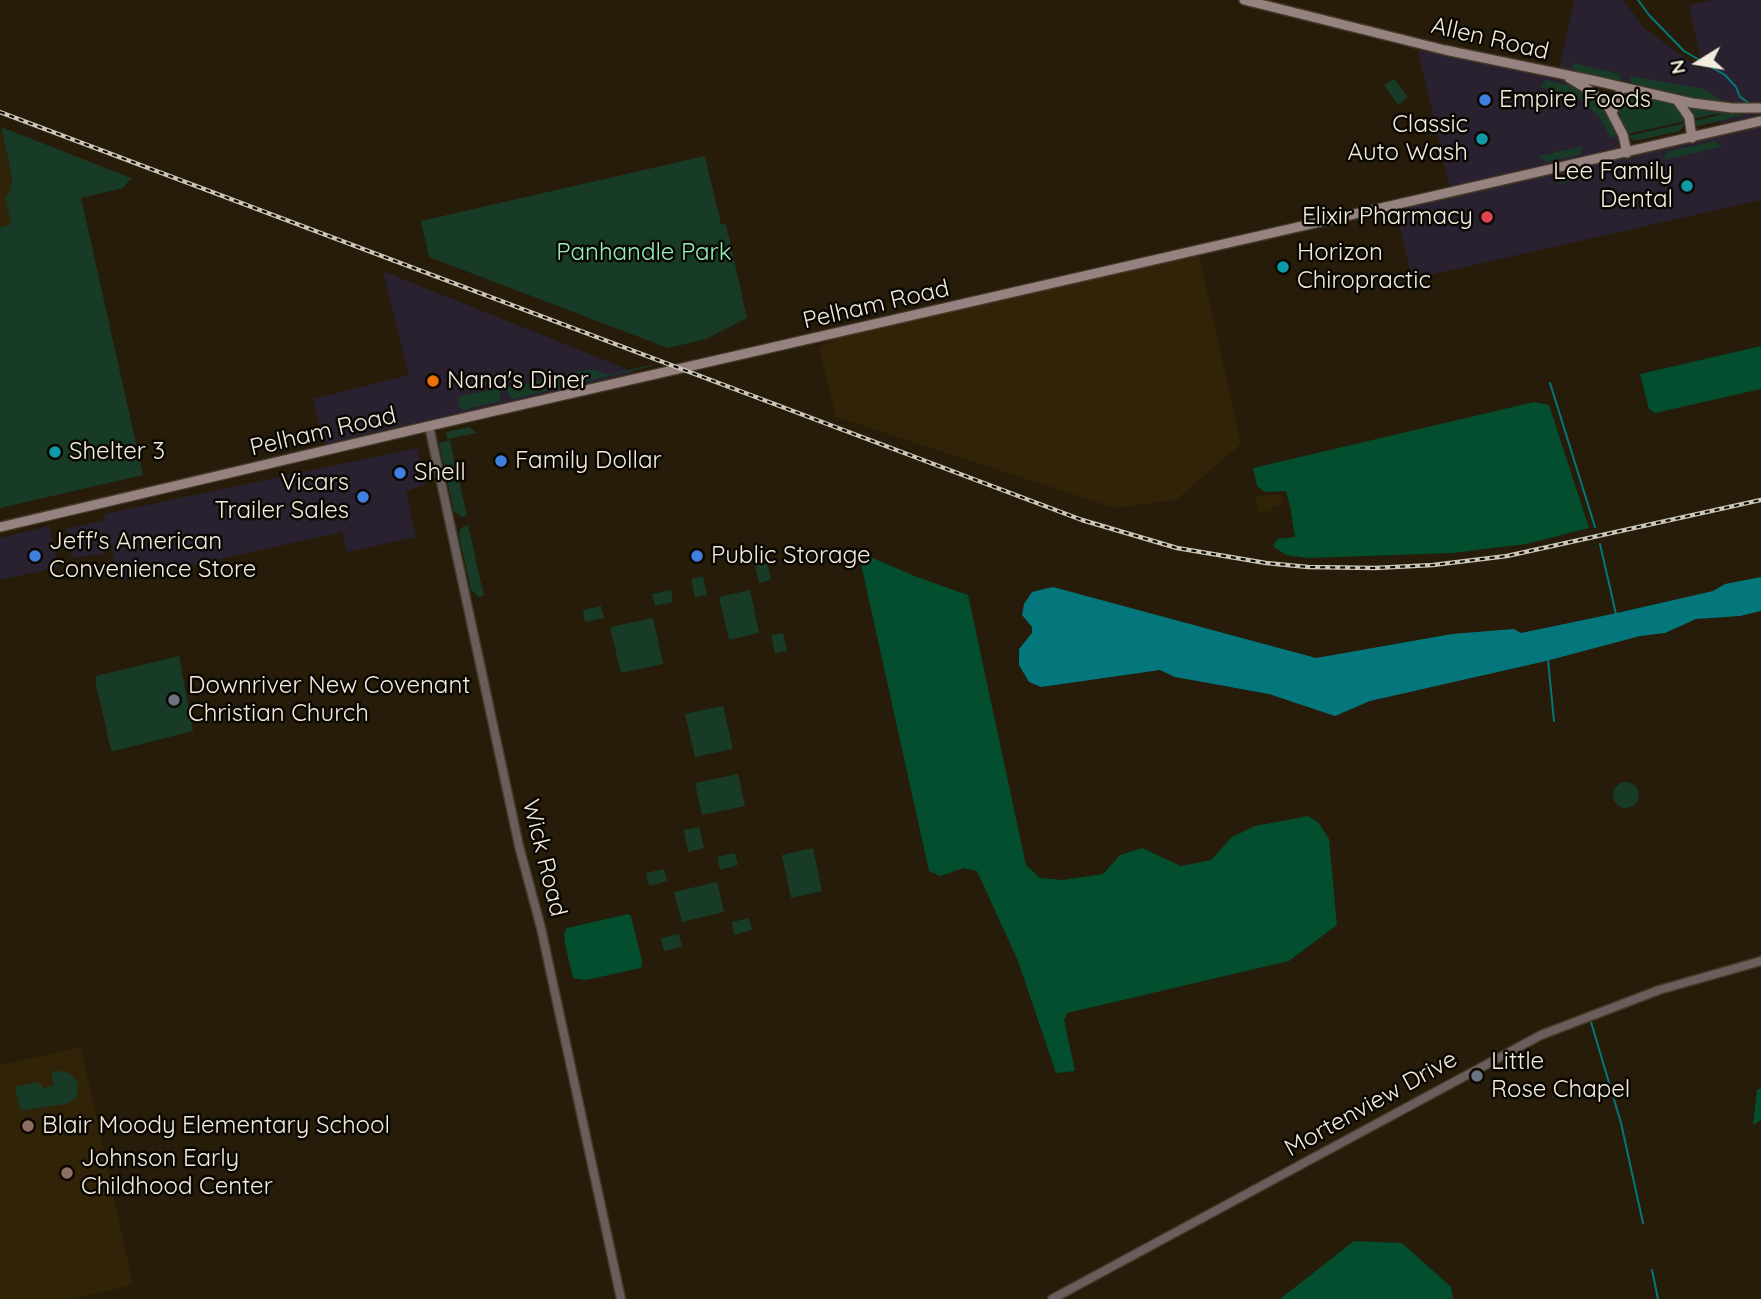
<!DOCTYPE html>
<html>
<head>
<meta charset="utf-8">
<style>
  body { margin:0 }
  #map { position:relative; width:1761px; height:1299px; overflow:hidden; background:#261c09; font-family:Quicksand,sans-serif }
  canvas { display:block }
  .north { position:absolute; left:1663px; top:28px; width:70px; height:70px; -webkit-text-stroke:5px #0b0702; paint-order:stroke; rotate:259deg; font-size:19px; font-weight:700; line-height:28px; text-align:center; color:#f2ecdf }
  .north::after { content:''; display:block; margin:auto; width:24px; height:32px; background:#f2ecdf; clip-path:polygon(50% 0,100% 100%,50% 72%,0 100%) }
</style>
</head>
<body>
<div id="map">
<canvas width="1761" height="1299"></canvas>
<div class="north">N</div>
</div>
<script>
const ctx = document.querySelector('canvas').getContext('2d');
ctx.lineJoin = 'round';
function fill(path, color) {
  ctx.fillStyle = color;
  ctx.fill(path, 'evenodd');
}
function toPath(rows) {
  const path = new Path2D();
  for (const r of rows) {
    if (r.length === 3) {
      path.moveTo(r[0] + r[2], r[1]);
      path.arc(r[0], r[1], r[2], 0, 2 * Math.PI);
      continue;
    }
    path.moveTo(r[0], r[1]);
    for (let i = 2; i < r.length; i += 2) path.lineTo(r[i], r[i + 1]);
  }
  return path;
}
function stroke(path, color, width, dash) {
  ctx.strokeStyle = color;
  ctx.lineWidth = width;
  ctx.lineCap = dash ? 'butt' : 'round';
  ctx.setLineDash(dash || []);
  ctx.stroke(path);
}
function write(font, color, halo, rows, align = 'center') {
  ctx.font = font + ' Quicksand,sans-serif';
  ctx.lineWidth = 5;
  ctx.setLineDash([]);
  ctx.textBaseline = 'middle';
  ctx.strokeStyle = halo;
  ctx.fillStyle = color;
  for (const [text, x, y, turn = 0] of rows) {
    ctx.save();
    ctx.translate(x, y);
    ctx.rotate((+turn || 0) * Math.PI / 180);
    ctx.textAlign = isNaN(turn) ? turn : align;
    if (halo) ctx.strokeText(text, 0, 0);
    ctx.fillText(text, 0, 0);
    ctx.restore();
  }
}
const commercial = toPath([
  [1574,0,1623,0,1644,28,1703,71,1689,5,1712,0,1761,0,1761,200,1412,279,1395,206,1451,192,1416,42,1558,74],
  [1568,76,1714,107,1723,130,1628,153,1604,102],
  [383,271,647,377,326,451,313,399,409,375],
  [417,448,425,485,406,491,416,537,347,552,342,532,119,581,110,542,102,556,98,554,72,558,66,529,105,520,104,514],
  [49,526,59,567,0,580,0,538]
]);
const built = toPath([
  [0,127,12,178,9,194,5,195,11,224,0,227],
  [1198,251,1241,444,1176,500,1115,508,836,417,819,347,856,329],
  [1281,494,1282,506,1272,506,1272,511,1258,512,1255,496],
  [81,1047,133,1285,72,1299,0,1299,0,1065]
]);
const green = toPath([
  [1574,63,1620,74,1621,79,1617,81,1576,72,1573,68],
  [1631,76,1704,89,1722,101,1720,104,1699,100,1634,85,1630,80],
  [1394,79,1408,97,1398,105,1384,85],
  [1546,80,1571,86,1589,95,1606,111,1618,136,1611,138,1600,118,1584,102,1567,94,1540,87],
  [1627,92,1674,104,1686,121,1627,134,1618,110,1621,97],
  [1690,106,1719,111,1719,113,1693,119,1689,107],
  [1721,112,1745,115,1698,126,1694,124,1694,121,1720,115],
  [1686,123,1680,131,1639,140,1633,140,1628,136],
  [1,127,131,178,123,188,81,198,143,475,0,508,0,227,11,224,5,195,9,194,12,178],
  [1715,141,1721,147,1664,160,1666,152],
  [1583,146,1581,154,1546,162,1539,156],
  [705,156,721,224,726,224,747,318,706,339,668,348,429,257,421,221],
  [1582,172,1589,177,1559,184,1561,177],
  [650,365,652,366,512,399,505,388,592,369,607,375],
  [500,388,500,401,463,410,459,405,458,397],
  [469,427,477,433,447,439,446,432],
  [450,440,467,516,462,517,454,511,439,443],
  [468,525,484,596,479,597,471,590,459,535,461,528],
  [767,562,771,580,759,583,755,565],
  [703,576,707,595,695,597,691,579],
  [671,590,673,602,655,606,652,594],
  [750,590,759,633,729,640,719,597],
  [601,606,604,618,585,622,583,610],
  [653,618,663,664,621,673,610,627],
  [783,633,787,651,775,653,771,635],
  [179,656,193,731,114,751,111,750,95,680,96,676],
  [723,706,733,749,695,757,685,714],
  [738,774,745,806,702,815,695,783],
  [1626,795,13],
  [699,827,704,848,688,852,684,830],
  [813,848,822,891,791,898,782,855],
  [735,853,738,865,720,870,717,857],
  [664,869,667,881,649,886,646,873],
  [717,882,724,912,682,922,674,892],
  [749,918,752,930,734,935,732,922],
  [679,934,682,947,664,951,661,938],
  [62,1071,70,1074,78,1083,77,1097,66,1104,23,1110,20,1108,15,1089,17,1086,39,1082,43,1088,53,1086,52,1072]
]);
const forest = toPath([
  [1761,346,1761,389,1655,413,1649,409,1640,374],
  [1534,402,1549,405,1589,528,1526,544,1452,553,1308,558,1286,555,1273,546,1277,539,1295,537,1290,506,1286,491,1265,492,1257,486,1253,468],
  [861,553,917,577,968,595,1026,865,1040,878,1063,880,1103,874,1120,855,1142,848,1181,866,1211,860,1232,837,1255,826,1308,816,1318,822,1329,839,1337,925,1289,961,1067,1013,1064,1020,1075,1071,1056,1073,1018,961,977,871,964,868,940,876,929,871,859,555],
  [628,914,631,916,642,961,641,968,586,980,573,978,565,944,564,933,567,928],
  [1761,1088,1761,1120,1753,1125,1757,1090],
  [1354,1241,1402,1243,1451,1287,1453,1299,1280,1299]
]);
const water = toPath([
  [1761,577,1761,611,1740,616,1696,619,1665,633,1640,636,1546,661,1370,701,1335,716,1269,694,1175,677,1160,670,1041,687,1029,682,1019,665,1019,649,1032,633,1032,627,1022,615,1024,604,1032,592,1053,587,1316,658,1452,634,1514,629,1521,633,1617,613,1713,591,1725,584]
]);
const stream = toPath([
  [1638,0,1649,15,1684,51,1725,75,1736,87,1740,97,1752,105],
  [1550,383,1595,527],
  [1600,544,1616,614],
  [1548,660,1554,721],
  [1591,1022,1621,1123,1643,1223],
  [1652,1270,1658,1299]
]);
const tertiary = toPath([
  [429,426,519,846,541,928,621,1299],
  [1052,1299,1541,1035,1659,990,1761,961]
]);
const secondary = toPath([
  [1244,0,1445,50,1596,81,1692,103,1732,108,1761,108],
  [1569,78,1589,90,1609,108,1623,135,1627,153],
  [1677,100,1689,117,1692,138],
  [1612,113,1622,87],
  [0,527,429,426,1761,121]
]);
const rail = toPath([
  [0,112,1082,520,1177,548,1266,563,1308,567,1375,568,1433,565,1507,556,1761,500]
]);
const markers = [
  [1485,100,7,"#3f7fe0"],
  [1482,139,7,"#0f9aa8"],
  [1687,186,7,"#0f9aa8"],
  [1487,217,7,"#e0444e"],
  [1283,267,7,"#0f9aa8"],
  [433,381,7,"#e8710a"],
  [55,452,7,"#0f9aa8"],
  [501,461,7,"#3f7fe0"],
  [400,473,7,"#3f7fe0"],
  [363,497,7,"#3f7fe0"],
  [35,556,7,"#3f7fe0"],
  [697,556,7,"#3f7fe0"],
  [174,700,7,"#6b7280"],
  [1477,1076,7,"#6b7280"],
  [28,1126,7,"#8d6e63"],
  [67,1173,7,"#8d6e63"]
];
const streetNames = [
  ["Allen Road",1490,39,13],
  ["Pelham Road",876,305,-13],
  ["Pelham Road",323,432,-13],
  ["Wick Road",544,858,76],
  ["Mortenview Drive",1371,1104,-29]
];
const poiNames = [
  ["Empire Foods",1499,100],
  ["Classic",1468,125,"right"],
  ["Auto Wash",1468,153,"right"],
  ["Lee Family",1673,172,"right"],
  ["Dental",1673,200,"right"],
  ["Elixir Pharmacy",1473,217,"right"],
  ["Horizon",1297,253],
  ["Chiropractic",1297,281],
  ["Nana's Diner",447,381],
  ["Shelter 3",69,452],
  ["Family Dollar",515,461],
  ["Shell",414,473],
  ["Vicars",349,483,"right"],
  ["Trailer Sales",349,511,"right"],
  ["Jeff's American",49,542],
  ["Convenience Store",49,570],
  ["Public Storage",711,556],
  ["Downriver New Covenant",188,686],
  ["Christian Church",188,714],
  ["Little",1491,1062],
  ["Rose Chapel",1491,1090],
  ["Blair Moody Elementary School",42,1126],
  ["Johnson Early",81,1159],
  ["Childhood Center",81,1187]
];
const parkNames = [
  ["Panhandle Park",644,253]
];
fill(commercial, '#292130');
fill(built, '#302308');
fill(green, '#183b28');
fill(forest, '#024e2e');
fill(water, '#04777c');
stroke(stream, '#04777c', 2);
stroke(tertiary, '#433927', 11);
stroke(secondary, '#433927', 12);
stroke(tertiary, '#6a5e5d', 8);
stroke(secondary, '#968280', 9);
stroke(rail, '#cbc5b7', 4.5);
stroke(rail, '#0b0702', 2, [5]);
for (const [x, y, r, color] of markers) {
  const dot = new Path2D();
  dot.arc(x, y, r, 0, 2 * Math.PI);
  ctx.fillStyle = color;
  ctx.fill(dot);
  stroke(dot, '#0b0702', 2.5);
}
write('24px', '#f2ecdf', '#0b0702', streetNames);
write('24px', '#f2ecdf', '#0b0702', poiNames, 'left');
write('24px', '#92f0ba', '#0b0702', parkNames);
</script>
</body>
</html>
